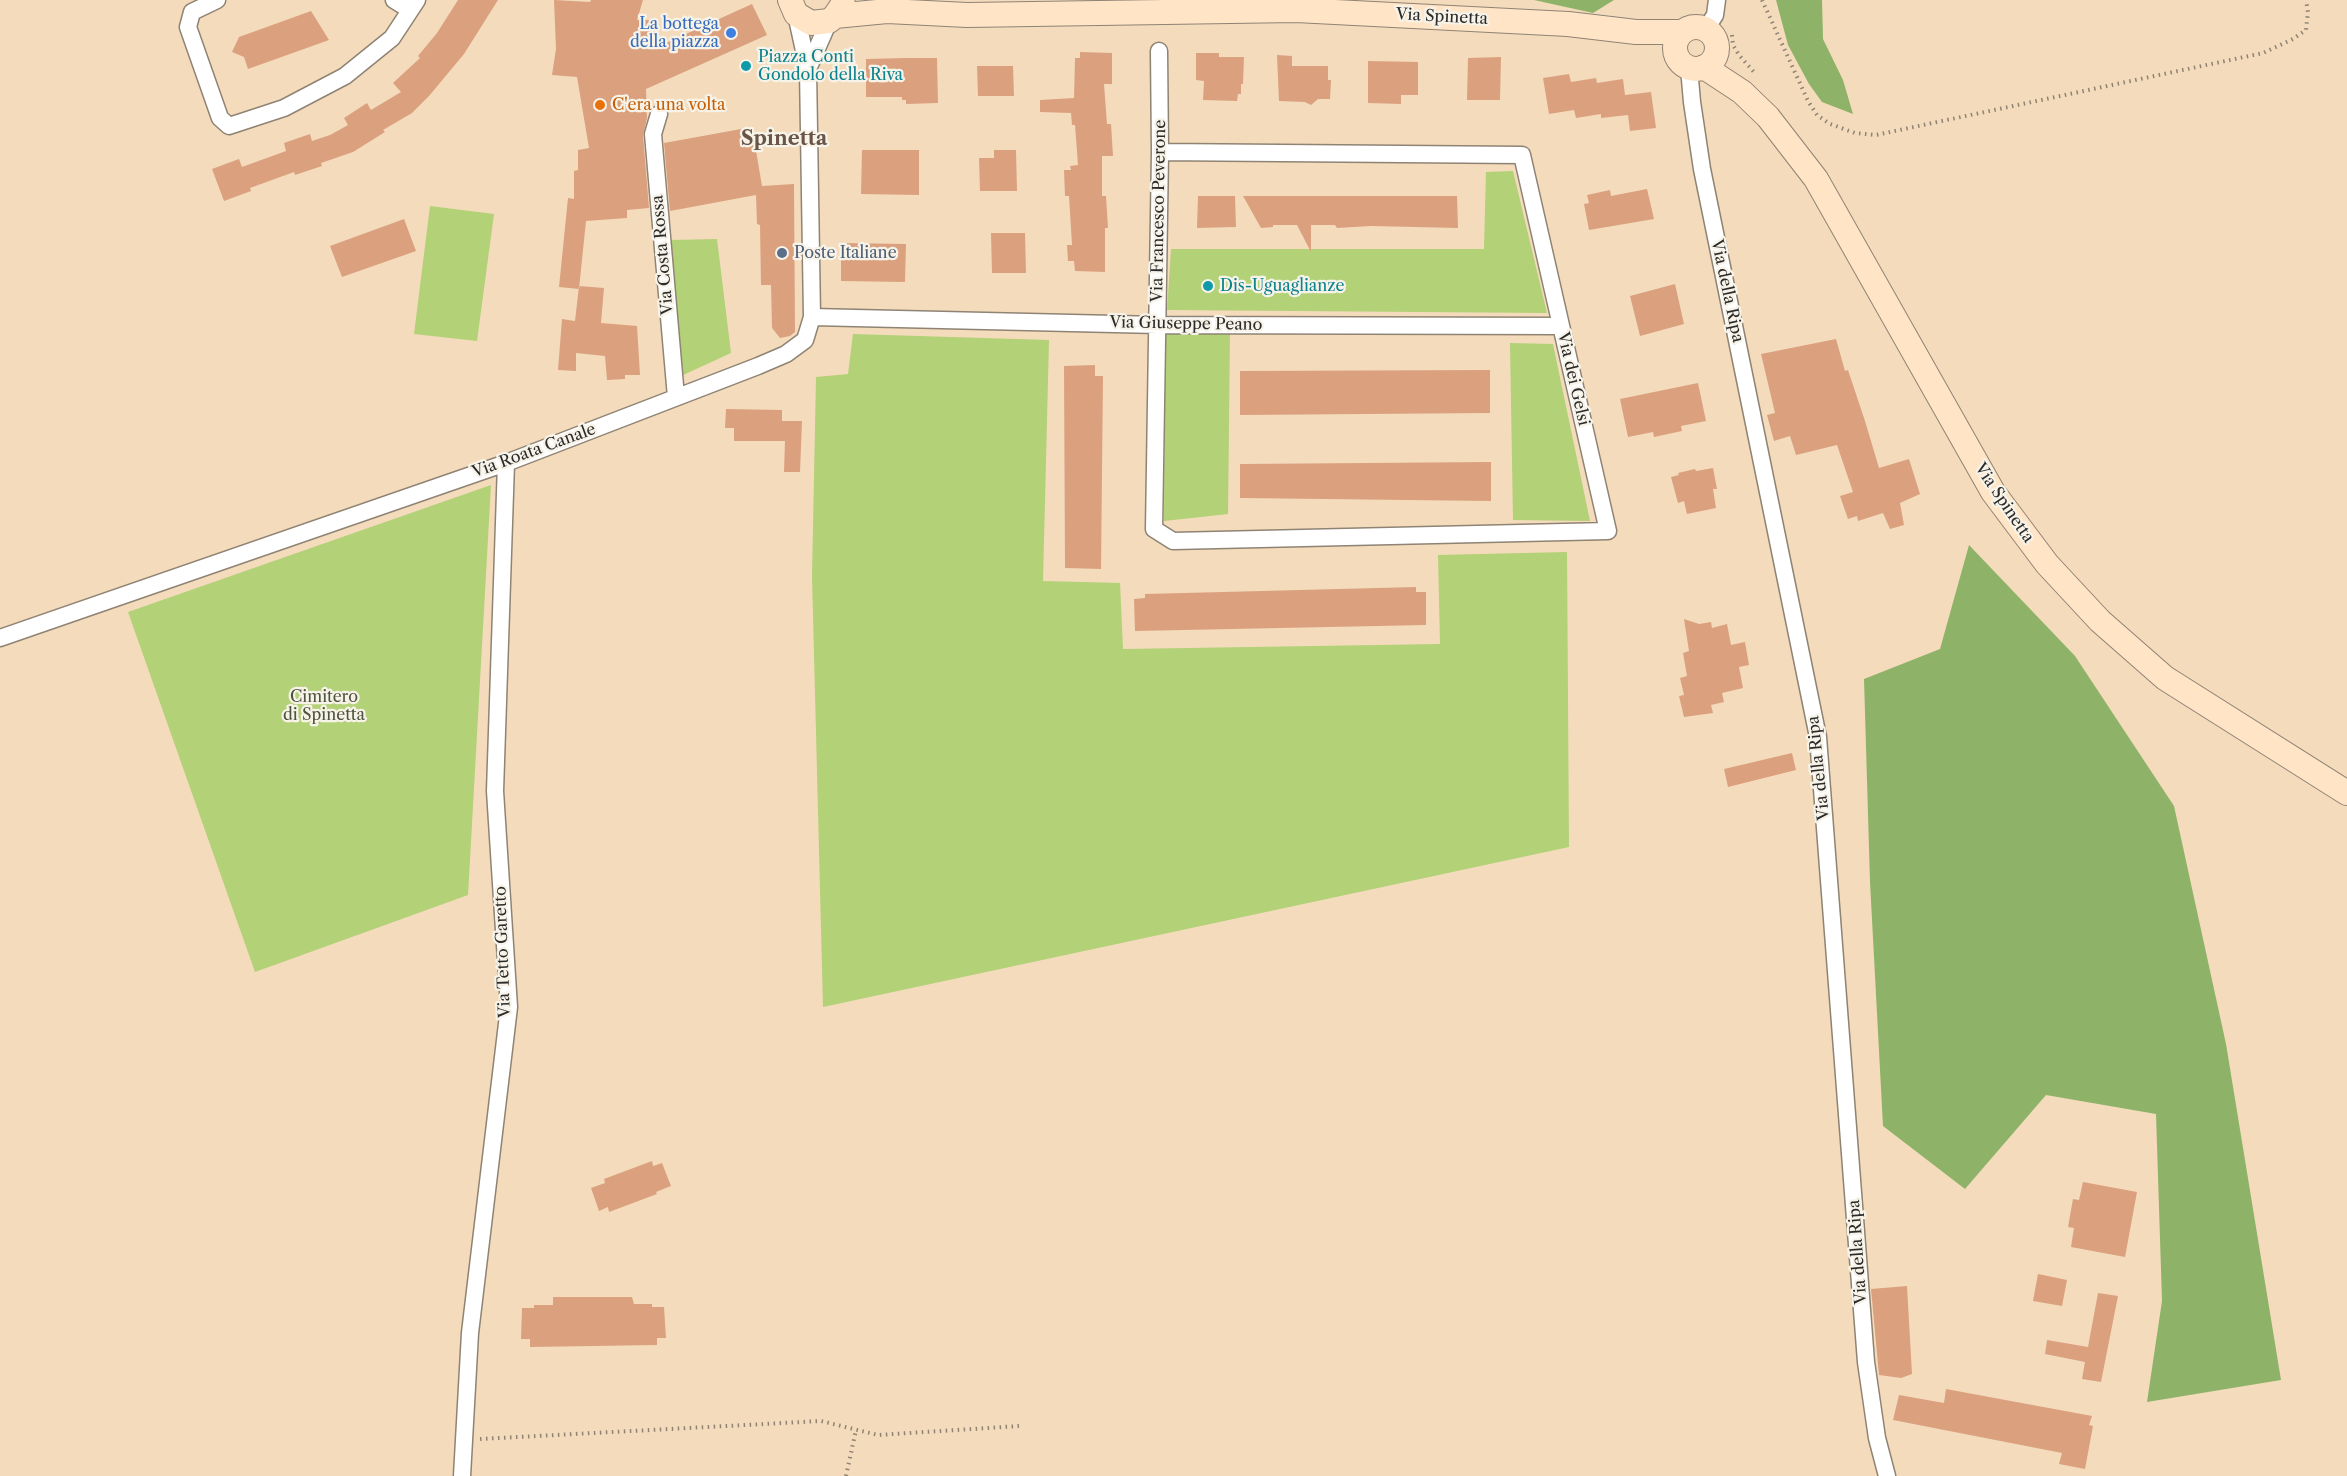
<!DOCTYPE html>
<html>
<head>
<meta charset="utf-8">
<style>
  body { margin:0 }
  canvas { display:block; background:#f3dbbc }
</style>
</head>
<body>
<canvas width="2347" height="1476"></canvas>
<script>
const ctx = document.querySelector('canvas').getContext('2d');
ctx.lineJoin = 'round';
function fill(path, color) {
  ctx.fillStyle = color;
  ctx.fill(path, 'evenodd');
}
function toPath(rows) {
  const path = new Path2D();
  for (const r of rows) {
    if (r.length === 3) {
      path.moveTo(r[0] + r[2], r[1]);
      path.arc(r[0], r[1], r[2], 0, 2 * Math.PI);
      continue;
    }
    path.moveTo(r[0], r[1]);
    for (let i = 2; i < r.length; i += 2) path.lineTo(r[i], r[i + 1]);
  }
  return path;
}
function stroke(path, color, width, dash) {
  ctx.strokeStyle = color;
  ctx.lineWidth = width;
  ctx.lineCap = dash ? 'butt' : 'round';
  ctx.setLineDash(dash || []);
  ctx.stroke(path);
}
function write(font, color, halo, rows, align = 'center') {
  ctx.font = font + ' "Libre Caslon Text",serif';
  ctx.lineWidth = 4.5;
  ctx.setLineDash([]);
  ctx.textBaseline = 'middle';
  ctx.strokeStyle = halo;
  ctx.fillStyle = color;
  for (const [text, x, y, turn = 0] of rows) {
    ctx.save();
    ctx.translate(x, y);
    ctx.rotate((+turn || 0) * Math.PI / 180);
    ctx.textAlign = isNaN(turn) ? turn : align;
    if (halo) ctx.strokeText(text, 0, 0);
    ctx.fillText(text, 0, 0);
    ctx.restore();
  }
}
const green = toPath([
  [1513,171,1547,313,1167,310,1171,249,1484,249,1486,172],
  [430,206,494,214,477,341,414,334],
  [717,239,731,353,681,376,670,240],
  [1165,330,1230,332,1228,514,1164,521],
  [853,334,1049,340,1043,581,1120,583,1123,649,1440,644,1438,555,1567,552,1569,847,823,1007,812,576,816,377,848,374],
  [1510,343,1553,344,1590,521,1513,520],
  [491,485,468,895,255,972,128,612]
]);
const forest = toPath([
  [1534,0,1614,0,1593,13],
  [1776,0,1822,0,1823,39,1843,80,1853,114,1822,102,1809,84,1788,45],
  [1969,545,2075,656,2174,806,2226,1044,2281,1380,2147,1402,2162,1301,2156,1114,2046,1095,1965,1189,1883,1126,1870,882,1864,679,1940,649]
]);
const building = toPath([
  [458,0,498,0,464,54,429,96,412,113,383,130,385,132,353,152,321,163,322,166,295,175,294,172,250,188,251,191,224,201,212,169,239,159,242,167,286,151,284,143,310,134,312,141,330,135,348,125,344,118,367,103,371,110,401,92,393,83,420,58,418,56,437,33],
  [554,0,590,2,591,0,643,0,637,20,655,20,655,48,752,4,767,35,646,89,647,118,643,135,649,208,627,210,627,218,586,221,579,289,559,287,568,198,574,199,574,171,578,170,578,150,589,148,577,77,552,75,556,49],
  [311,11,329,40,248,69,244,57,232,52,239,37],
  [1080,52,1112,53,1112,84,1104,84,1107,124,1111,124,1113,156,1102,156,1102,196,1106,196,1108,228,1105,228,1105,272,1075,271,1074,261,1068,261,1067,245,1072,245,1069,196,1065,196,1064,170,1071,170,1070,166,1078,165,1075,125,1072,125,1071,113,1040,112,1040,100,1074,98,1075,58,1080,58],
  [1196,53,1219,53,1219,57,1244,57,1243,84,1241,84,1241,94,1238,94,1237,101,1203,100,1204,81,1196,80],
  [1277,55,1292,56,1292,66,1328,66,1328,80,1331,80,1330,99,1318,99,1311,105,1305,102,1279,101],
  [1501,57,1500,100,1467,100,1468,58],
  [906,58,937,58,938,103,906,104,906,100,902,100,902,97,866,97,866,59],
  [1368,61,1418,62,1418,95,1401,95,1401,104,1368,103],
  [977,66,1013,66,1014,96,978,96],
  [1569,74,1571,82,1596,78,1597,83,1623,79,1625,95,1651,92,1656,128,1630,131,1628,115,1601,118,1601,114,1576,118,1574,110,1549,114,1543,78],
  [752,127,762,186,794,184,795,332,790,336,780,338,772,328,771,285,761,285,760,225,757,224,756,195,670,211,664,143],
  [862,150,919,150,919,195,861,194],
  [994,150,1016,150,1017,191,980,191,979,158,994,158],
  [1647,189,1654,219,1589,230,1584,204,1589,203,1587,195,1610,190,1611,196],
  [1198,196,1235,196,1236,227,1197,228],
  [1243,196,1457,196,1458,228,1371,226,1337,228,1335,225,1311,225,1311,252,1297,225,1273,225,1273,227,1261,228],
  [404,219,416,251,342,277,330,246],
  [991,233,1025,233,1026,273,992,273],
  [841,243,906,244,905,282,841,281],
  [1675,284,1684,324,1640,336,1630,296],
  [579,286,604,288,601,323,637,326,640,375,625,375,625,379,607,380,605,356,576,353,576,371,558,370,562,319,575,321],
  [1836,339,1845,371,1848,370,1865,421,1879,468,1909,459,1920,494,1900,503,1904,525,1890,529,1883,513,1858,521,1857,516,1848,519,1840,496,1853,492,1837,445,1796,455,1790,436,1774,441,1767,415,1775,413,1761,354],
  [1095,365,1095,376,1103,376,1101,569,1065,568,1064,366],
  [1490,370,1490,413,1240,415,1240,371],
  [1698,383,1706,421,1681,426,1682,431,1654,437,1653,432,1628,437,1620,399],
  [726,409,782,410,782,421,802,421,800,472,784,472,785,441,734,441,734,428,725,428],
  [1491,462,1491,501,1240,498,1240,464],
  [1713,468,1717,489,1713,489,1716,508,1687,514,1684,501,1678,503,1671,477,1679,475,1678,473,1695,469,1696,471],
  [1416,587,1416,592,1426,592,1426,625,1135,631,1134,599,1145,598,1145,594],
  [1684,619,1699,624,1711,622,1712,628,1727,624,1731,645,1745,642,1749,665,1739,667,1743,688,1722,693,1724,702,1711,705,1713,713,1684,717,1679,696,1684,695,1680,678,1687,676,1683,653,1689,651],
  [1792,753,1796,770,1728,787,1724,769],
  [652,1161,653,1166,662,1163,671,1186,656,1192,657,1194,609,1212,608,1207,599,1211,591,1188,605,1183,604,1179],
  [2083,1182,2137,1192,2125,1257,2071,1247,2074,1228,2068,1227,2073,1199,2079,1200],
  [2038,1274,2067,1280,2062,1306,2033,1301],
  [1907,1286,1912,1374,1901,1378,1879,1375,1871,1289],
  [2098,1293,2118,1296,2101,1382,2082,1379,2085,1362,2045,1354,2047,1340,2088,1347],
  [553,1297,632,1297,634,1304,652,1304,652,1307,664,1307,666,1338,657,1338,657,1345,530,1347,530,1339,521,1339,522,1308,534,1308,534,1305,553,1305],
  [1946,1389,2092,1416,2089,1425,2093,1426,2085,1469,2059,1464,2062,1453,1893,1420,1899,1395,1944,1403]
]);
const path = toPath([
  [1762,0,1808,101,1817,115,1830,124,1855,133,1876,135,2263,53,2293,39,2306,30,2308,12,2306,0],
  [1732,35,1733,45,1739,55,1754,72],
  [480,1439,821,1421,878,1435,1019,1426],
  [846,1476,856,1430]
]);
const minor = toPath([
  [217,0,192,12,188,27,220,118,229,126,284,108,345,76,392,38,417,0],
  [394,0,410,10],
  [1706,29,1715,15,1717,0],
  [1159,51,1160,152,1154,529,1173,541,1608,531,1522,155,1160,152],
  [1689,68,1692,102,1702,169,1818,737,1866,1362,1877,1438,1887,1476],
  [808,69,829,21],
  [659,114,653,134,676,397],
  [812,317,1158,325,1561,326],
  [0,638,506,463,758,366,786,354,805,340,812,317,808,69,796,14],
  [462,1476,470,1333,509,1007,495,791,506,463]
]);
const secondary = toPath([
  [790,0,796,14,811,23,829,21,835,16,843,4],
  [835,16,887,11,967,15,1296,10,1568,24,1636,32,1681,32],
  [1696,48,21],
  [1704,67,1742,92,1768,117,1816,179,1993,492,2047,564,2100,621,2165,678,2347,793]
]);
const markers = [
  [731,33,6,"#3f7fe0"],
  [746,66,6,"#0f9aa8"],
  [600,105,6,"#e8710a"],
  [782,253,6,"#5c6f8a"],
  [1208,286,6,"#0f9aa8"]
];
const streetNames = [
  ["Via Spinetta",1442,17,3],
  ["Via Francesco Peverone",1159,211,-89],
  ["Via Costa Rossa",663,255,-95],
  ["Via della Ripa",1727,291,78],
  ["Via Giuseppe Peano",1186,324,1],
  ["Via dei Gelsi",1573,379,77],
  ["Via Roata Canale",534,451,-20],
  ["Via Spinetta",2004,503,56],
  ["Via della Ripa",1819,768,-96],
  ["Via Tetto Garetto",503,952,-92],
  ["Via della Ripa",1858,1252,-94]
];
const shopNames = [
  ["La bottega",719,24],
  ["della piazza",719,42]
];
const cultureNames = [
  ["Piazza Conti",758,57],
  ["Gondolo della Riva",758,75],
  ["Dis-Uguaglianze",1220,286]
];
const foodNames = [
  ["C'era una volta",612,105]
];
const serviceNames = [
  ["Poste Italiane",794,253]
];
const parkNames = [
  ["Cimitero",324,697],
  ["di Spinetta",324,715]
];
const quarterNames = [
  ["Spinetta",784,139]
];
fill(green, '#b3d177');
fill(forest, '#8eb368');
fill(building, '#dba17f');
stroke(minor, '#8f8374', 19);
stroke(secondary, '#8f8374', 26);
stroke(path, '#8f8374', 4, [1.5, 4.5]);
stroke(minor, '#fff', 16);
stroke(secondary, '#ffe4c6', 24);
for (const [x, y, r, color] of markers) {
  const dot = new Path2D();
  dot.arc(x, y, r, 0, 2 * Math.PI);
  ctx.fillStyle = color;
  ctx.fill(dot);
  stroke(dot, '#f7f3e8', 2);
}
write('16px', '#2b2b2b', '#f7f3e8', streetNames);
write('16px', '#366cbe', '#f7f3e8', shopNames, 'right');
write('16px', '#0d838f', '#f7f3e8', cultureNames, 'left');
write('16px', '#c56008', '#f7f3e8', foodNames, 'left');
write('16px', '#4e5e75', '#f7f3e8', serviceNames, 'left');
write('16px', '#4d543e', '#f7f3e8', parkNames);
write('bold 20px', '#695448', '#f7f3e8', quarterNames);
</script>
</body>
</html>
